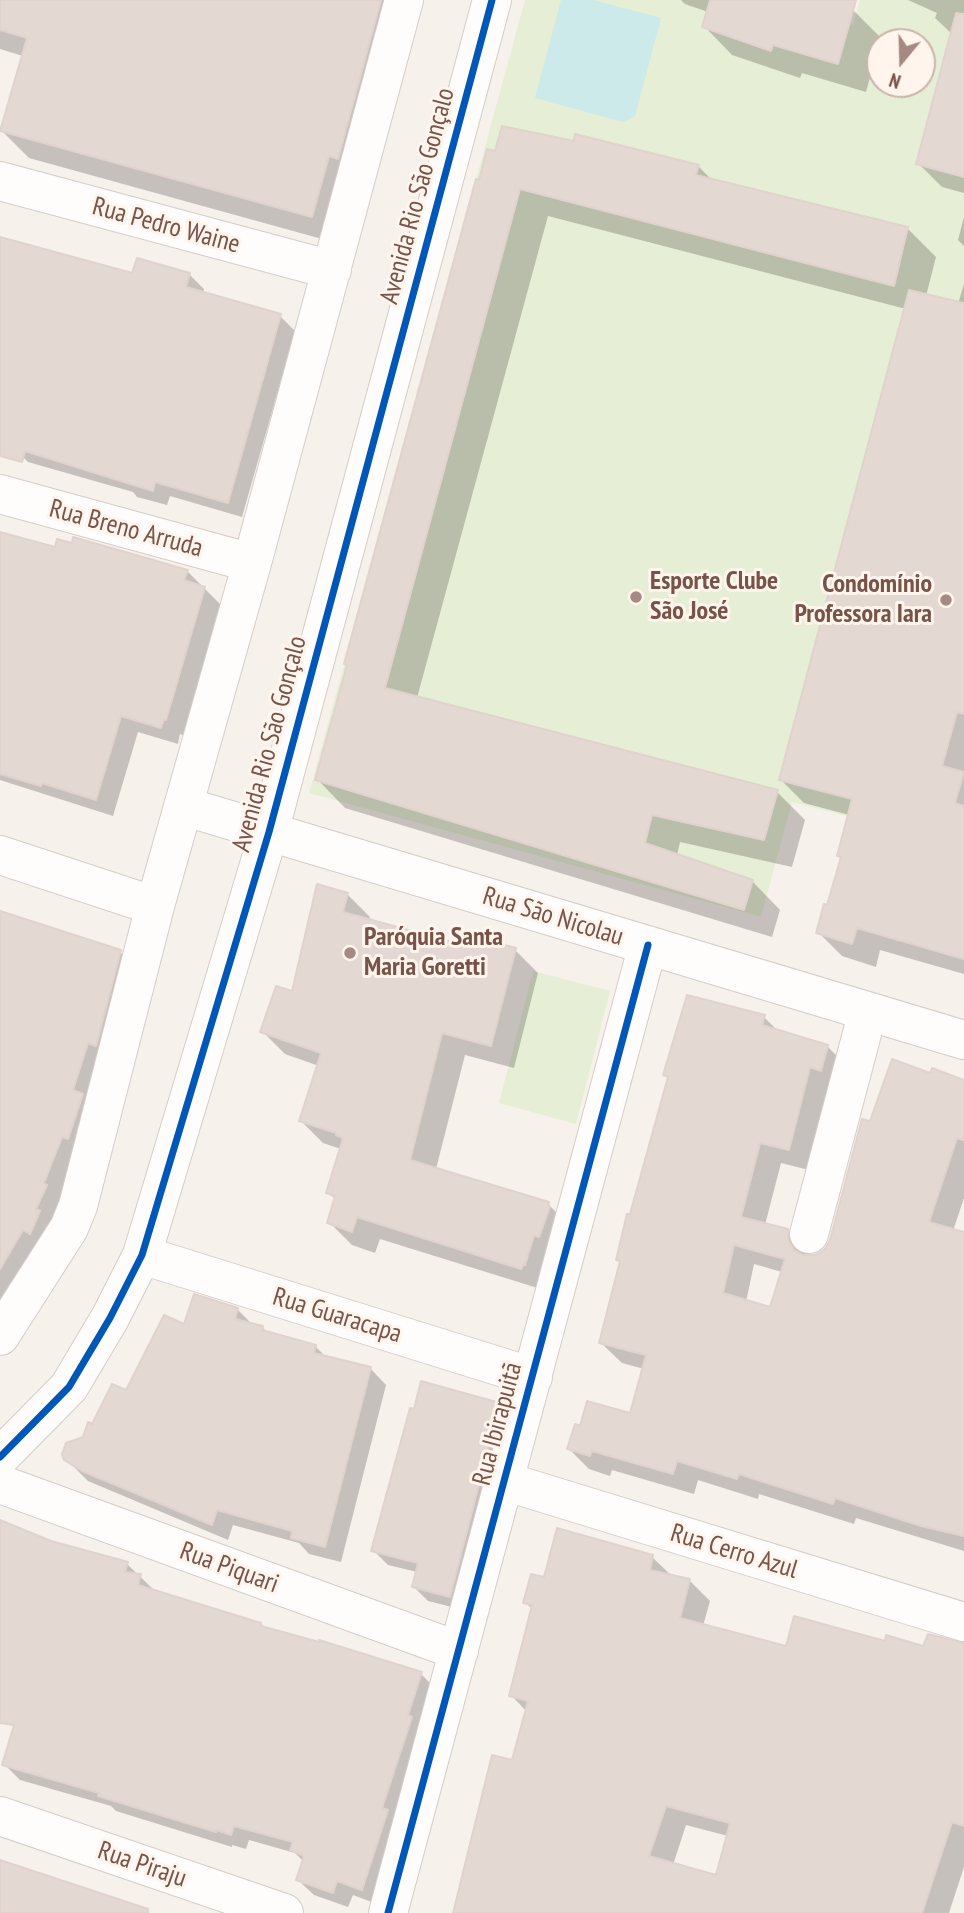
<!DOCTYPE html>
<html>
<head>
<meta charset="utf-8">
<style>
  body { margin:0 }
  #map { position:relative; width:964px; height:1913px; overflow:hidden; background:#f7f1eb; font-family:"PT Sans Narrow",sans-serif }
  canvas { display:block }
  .north { position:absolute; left:866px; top:28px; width:70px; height:70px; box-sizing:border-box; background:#fff5ec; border:2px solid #c9b4ab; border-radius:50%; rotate:199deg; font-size:19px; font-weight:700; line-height:28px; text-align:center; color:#775349 }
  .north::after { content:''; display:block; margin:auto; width:24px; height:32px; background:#a48a82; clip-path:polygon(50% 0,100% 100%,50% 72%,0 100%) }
</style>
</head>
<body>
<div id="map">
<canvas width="964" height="1913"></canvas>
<div class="north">N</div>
</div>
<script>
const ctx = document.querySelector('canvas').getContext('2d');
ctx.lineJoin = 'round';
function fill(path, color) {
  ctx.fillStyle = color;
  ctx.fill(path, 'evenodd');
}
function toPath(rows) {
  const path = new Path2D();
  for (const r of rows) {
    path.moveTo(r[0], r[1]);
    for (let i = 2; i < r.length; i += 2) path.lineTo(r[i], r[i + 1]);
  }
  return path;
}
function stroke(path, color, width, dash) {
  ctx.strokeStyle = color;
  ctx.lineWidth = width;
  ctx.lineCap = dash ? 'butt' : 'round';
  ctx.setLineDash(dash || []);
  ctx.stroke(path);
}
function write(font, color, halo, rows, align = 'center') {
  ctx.font = font + ' "PT Sans Narrow",sans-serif';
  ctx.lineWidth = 6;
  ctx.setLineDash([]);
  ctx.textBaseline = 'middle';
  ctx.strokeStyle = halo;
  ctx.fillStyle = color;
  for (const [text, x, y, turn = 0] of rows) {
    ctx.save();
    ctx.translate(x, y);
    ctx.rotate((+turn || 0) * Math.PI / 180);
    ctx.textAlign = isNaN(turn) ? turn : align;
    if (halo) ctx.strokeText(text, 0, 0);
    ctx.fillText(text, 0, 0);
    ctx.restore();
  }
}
const green = toPath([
  [525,0,761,0,853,25,860,0,964,0,964,401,851,817,792,802,761,917,309,793],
  [880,42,922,42,922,84,880,84],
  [533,971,610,991,576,1124,499,1103]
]);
const water = toPath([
  [561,0,593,0,661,18,635,116,623,122,535,98]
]);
const shadow = toPath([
  [0,0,422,0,340,244,29,158,1,130,23,56,0,49],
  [681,0,834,0,853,10,881,38,866,92,802,73,800,78,732,55,704,26,708,12,685,4],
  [908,0,964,0,964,193,942,187,918,163,952,34,935,18,937,13],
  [698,166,713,181,908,229,936,257,926,296,958,304,964,284,964,974,880,950,876,967,842,956,818,932,829,908,842,859,839,855,849,815,804,803,781,780,906,309,548,216,417,698,777,792,805,820,792,867,680,842,677,855,752,881,780,910,772,937,345,808,317,779,477,182],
  [964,217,964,246,958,240],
  [0,238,134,276,189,274,204,289,203,294,280,316,295,331,242,517,170,496,167,505,137,497,133,492,28,462,23,457,0,450],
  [0,534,56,549,187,571,221,605,183,735,180,734,178,744,138,732,113,816,0,780],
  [347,894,370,917,369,921,476,951,515,950,538,973,514,1068,465,1055,436,1169,548,1204,571,1227,544,1290,380,1239,375,1253,352,1245,329,1222,336,1200,328,1192,341,1149,323,1143,301,1121,319,1066,285,1054,262,1031,293,993],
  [0,913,120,952,136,968,78,1152,60,1200,63,1202,0,1307],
  [764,1017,779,1032,827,1046,848,1067,809,1170,781,1163,765,1225,787,1231,808,1251,808,1257,816,1257,826,1250,832,1241,871,1124,932,1075,964,1081,964,1198,953,1231,964,1233,964,1551,856,1518,854,1524,759,1494,758,1499,698,1480,694,1494,612,1470,610,1476,589,1469,569,1449,582,1428,632,1415,644,1369,622,1363,601,1343,621,1263,618,1259,670,1079,665,1075],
  [754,1264,782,1272,771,1309,746,1302],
  [238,1310,253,1325,262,1327,268,1333,315,1346,326,1357,370,1368,386,1385,341,1562,309,1554,299,1543,233,1525,228,1540,88,1481,66,1459,93,1426,127,1393,185,1326],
  [499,1405,514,1419,464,1610,428,1601,414,1587,417,1572,388,1565,373,1550,415,1411],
  [0,1519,9,1526,51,1542,127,1564,155,1591,260,1625,264,1629,421,1674,436,1689,377,1904,353,1895,348,1907,314,1895,298,1880,304,1862,295,1853,249,1840,246,1849,232,1845,232,1847,116,1811,111,1806,20,1780,4,1764,20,1708,0,1701],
  [652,1557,673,1577,690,1581,710,1601,703,1626,787,1649,886,1643,924,1648,964,1645,964,1867,949,1913,454,1913,513,1762,527,1712,511,1695,533,1610,525,1602,545,1579],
  [686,1825,728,1836,717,1878,673,1865]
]);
const building = toPath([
  [0,0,381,0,338,159,329,156,312,217,0,131,27,38,0,30,0,0],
  [710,0,856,0,838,64,773,45,771,51,702,27,710,0],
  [956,13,964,14,964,177,916,164,956,13],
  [502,126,574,141,575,134,699,165,696,175,908,227,894,286,520,189,385,688,778,790,764,840,652,815,645,843,753,880,744,910,315,780,347,665,344,664,476,179,479,180,487,149,495,151,502,126],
  [0,237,132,273,137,258,190,273,186,287,281,314,228,503,155,482,153,491,25,451,22,462,0,456,0,237],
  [909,290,964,303,964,714,957,712,942,766,964,772,955,803,964,806,964,959,857,928,852,944,816,933,824,904,827,905,841,857,837,856,852,799,779,780,909,290],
  [0,532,55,547,57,539,72,543,73,537,188,570,184,580,205,587,166,720,164,719,161,728,121,716,96,800,42,783,41,786,0,774,0,532],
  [317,884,348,893,343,912,474,948,477,938,516,948,491,1046,442,1033,410,1160,549,1202,548,1206,550,1207,539,1237,534,1235,525,1265,523,1265,521,1269,357,1217,352,1232,327,1223,335,1196,326,1193,343,1138,336,1135,336,1133,299,1121,321,1053,260,1032,276,986,292,991,317,884],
  [0,911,121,950,96,1046,88,1043,73,1090,83,1094,68,1139,62,1137,44,1183,47,1185,36,1209,40,1211,30,1234,23,1230,0,1269,0,911],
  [687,995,765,1015,762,1025,828,1045,821,1071,810,1067,789,1150,760,1143,741,1217,788,1229,788,1240,794,1250,803,1255,815,1255,825,1249,830,1240,862,1119,870,1121,892,1059,930,1073,932,1068,964,1080,964,1140,957,1138,929,1222,964,1232,964,1536,921,1526,835,1498,833,1504,739,1474,737,1479,677,1461,673,1474,592,1451,590,1456,567,1449,575,1424,580,1426,587,1401,630,1413,646,1355,599,1343,620,1261,616,1260,627,1214,630,1214,668,1077,663,1075,687,995],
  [734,1245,785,1259,770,1307,723,1293,734,1245],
  [194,1294,238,1308,235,1319,263,1326,262,1330,316,1345,314,1353,371,1367,325,1547,291,1538,292,1531,217,1510,212,1525,82,1471,64,1460,62,1454,66,1443,83,1437,88,1422,92,1424,112,1384,126,1390,164,1315,184,1324,194,1294],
  [421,1381,500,1403,450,1597,412,1587,418,1563,371,1551,410,1408,414,1409,421,1381],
  [0,1520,51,1541,128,1562,125,1572,141,1574,138,1585,261,1623,261,1626,319,1642,319,1640,422,1672,408,1715,412,1717,382,1808,388,1810,362,1890,337,1881,333,1893,296,1880,304,1856,290,1850,293,1842,234,1826,231,1835,217,1830,216,1832,98,1796,99,1793,2,1765,14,1725,0,1723,0,1520],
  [557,1528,653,1555,650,1570,690,1579,680,1618,786,1646,794,1616,885,1641,886,1635,923,1646,928,1634,964,1643,964,1826,952,1822,922,1913,453,1913,492,1755,512,1760,528,1701,509,1696,532,1605,523,1603,531,1574,544,1577,557,1528],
  [666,1806,730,1823,716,1875,649,1856,666,1806],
  [0,1860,148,1909,148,1913,0,1913,0,1860]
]);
const minor = toPath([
  [0,181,332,270],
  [0,494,252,563],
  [183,806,964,1040],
  [0,855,155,906],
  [809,1234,868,1011],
  [142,1255,533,1377],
  [0,1336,69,1228,78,1206,155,906,252,563,404,0],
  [0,1457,69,1387,110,1318,142,1255,269,832,492,0],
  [504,1481,964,1622],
  [0,1484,459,1651],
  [0,1816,284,1913],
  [388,1913,648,945]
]);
const cycleway = toPath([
  [0,1457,69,1387,110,1318,142,1255,269,832,492,0],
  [388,1913,648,945]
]);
const markers = [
  [636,597,7,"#a48a82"],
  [946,600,7,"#a48a82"],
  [350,953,7,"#a48a82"]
];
const streetNames = [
  ["Avenida Rio São Gonçalo",418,196,-75],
  ["Rua Pedro Waine",166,226,15],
  ["Rua Breno Arruda",126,529,15],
  ["Avenida Rio São Gonçalo",270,744,-75],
  ["Rua São Nicolau",553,917,17],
  ["Rua Guaracapa",337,1316,17],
  ["Rua Ibirapuitã",498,1424,-75],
  ["Rua Cerro Azul",734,1552,17],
  ["Rua Piquari",229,1568,20],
  ["Rua Piraju",142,1865,19]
];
const poiNames = [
  ["Esporte Clube",650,582],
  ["São José",650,612],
  ["Condomínio",932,585,"right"],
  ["Professora Iara",932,615,"right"],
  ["Paróquia Santa",364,938],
  ["Maria Goretti",364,968]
];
fill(green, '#e6eed5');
fill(water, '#cbeae9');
fill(shadow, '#0003');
fill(building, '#e4d8d2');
stroke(building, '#e0d3cd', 2);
stroke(minor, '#d6ccc8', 40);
stroke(minor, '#fefdfc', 38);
stroke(cycleway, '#0057b8', 7);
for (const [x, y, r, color] of markers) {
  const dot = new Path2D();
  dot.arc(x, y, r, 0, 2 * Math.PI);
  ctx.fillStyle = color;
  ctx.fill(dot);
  stroke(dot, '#fff5ec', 2.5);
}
write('26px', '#775349', '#fff5ec', streetNames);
write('bold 26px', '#775349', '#fff5ec', poiNames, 'left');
</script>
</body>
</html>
